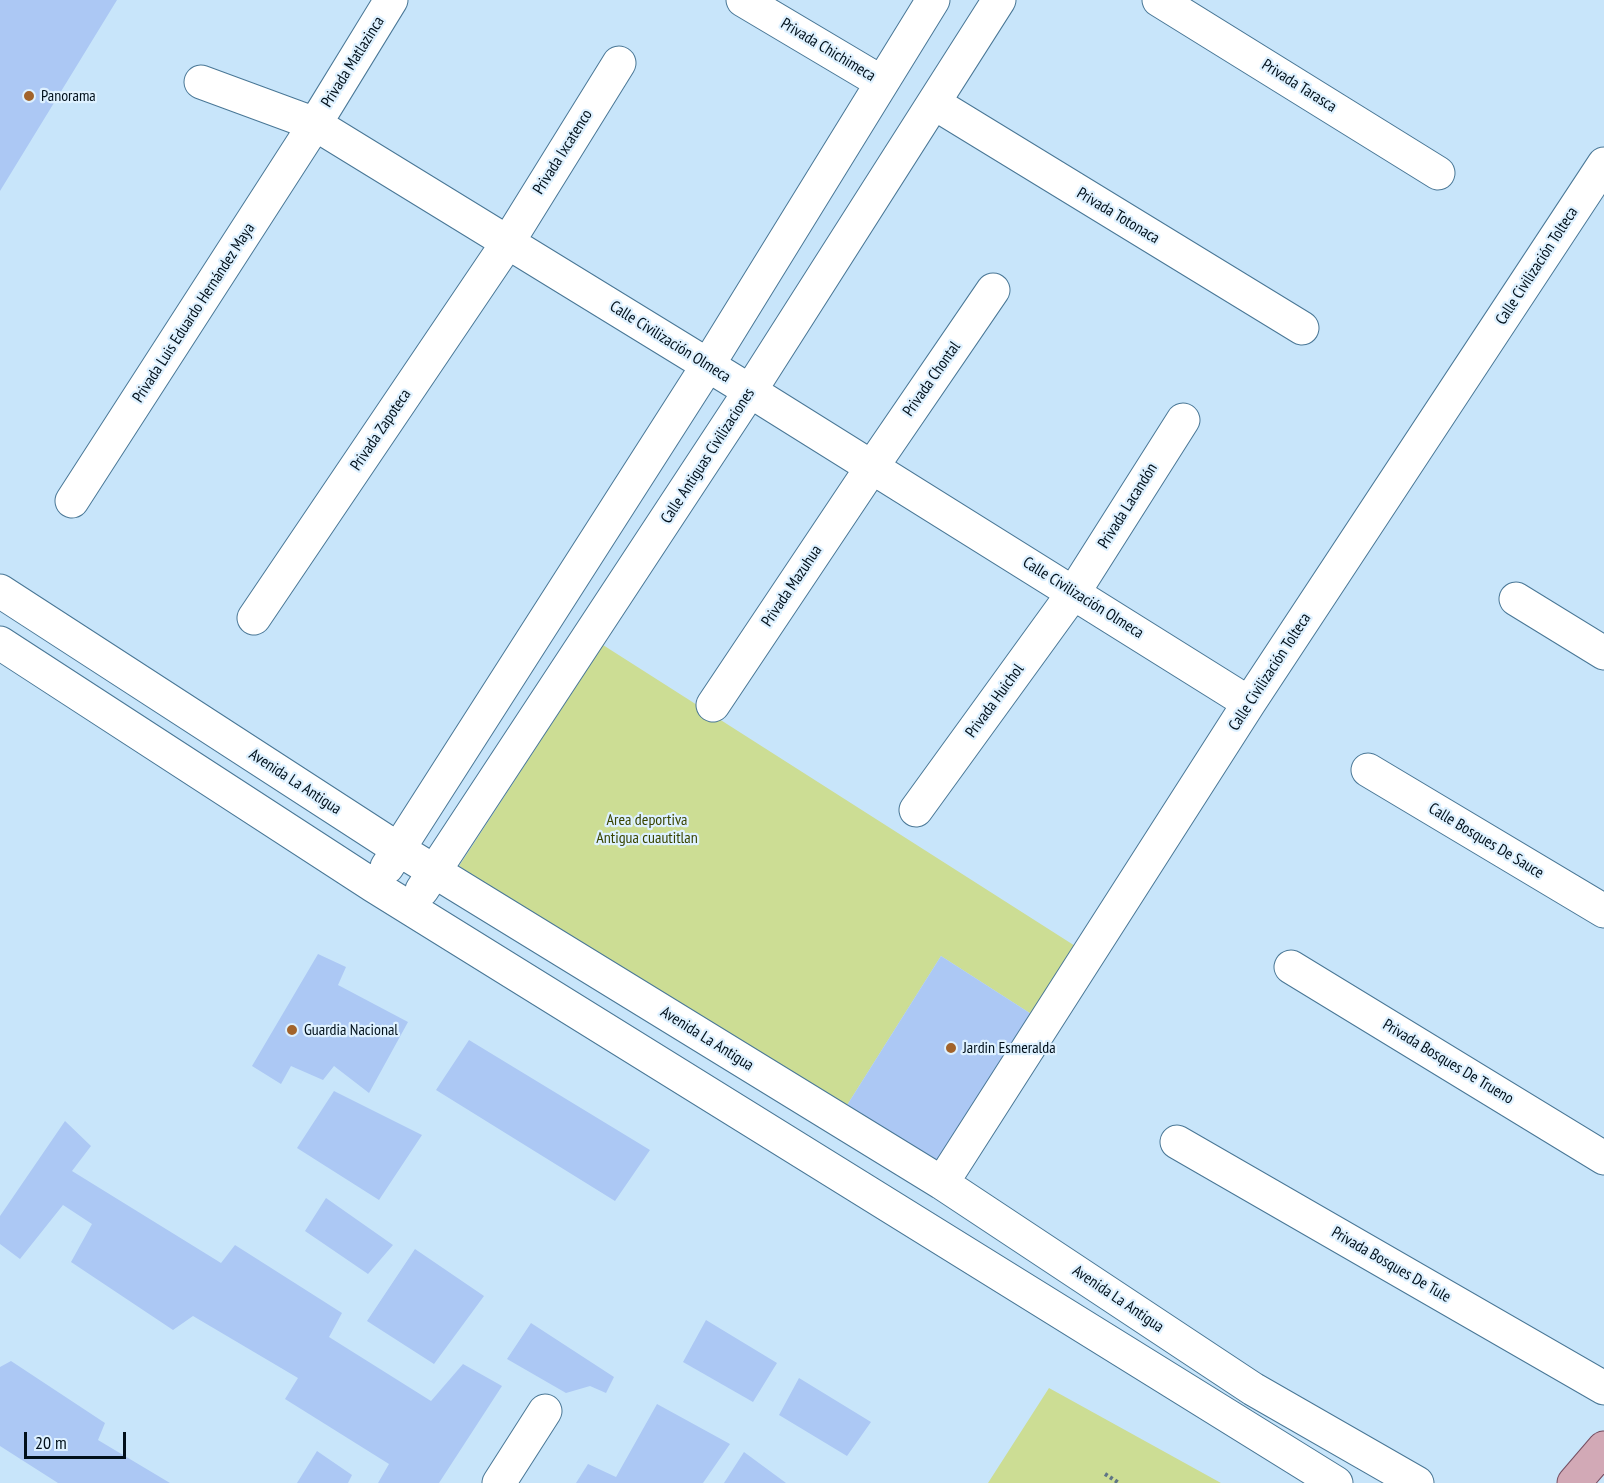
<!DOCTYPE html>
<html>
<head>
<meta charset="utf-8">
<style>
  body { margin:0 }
  #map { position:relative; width:1604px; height:1483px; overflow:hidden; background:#c8e5fa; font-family:"PT Sans Narrow",sans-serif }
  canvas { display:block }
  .scale { position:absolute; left:24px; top:1432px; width:102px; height:27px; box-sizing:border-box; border:3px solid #01101b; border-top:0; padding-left:8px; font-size:18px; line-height:21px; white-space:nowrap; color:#01101b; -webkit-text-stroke:4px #def1ff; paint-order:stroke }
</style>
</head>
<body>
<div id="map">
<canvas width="1604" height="1483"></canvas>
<div class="scale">20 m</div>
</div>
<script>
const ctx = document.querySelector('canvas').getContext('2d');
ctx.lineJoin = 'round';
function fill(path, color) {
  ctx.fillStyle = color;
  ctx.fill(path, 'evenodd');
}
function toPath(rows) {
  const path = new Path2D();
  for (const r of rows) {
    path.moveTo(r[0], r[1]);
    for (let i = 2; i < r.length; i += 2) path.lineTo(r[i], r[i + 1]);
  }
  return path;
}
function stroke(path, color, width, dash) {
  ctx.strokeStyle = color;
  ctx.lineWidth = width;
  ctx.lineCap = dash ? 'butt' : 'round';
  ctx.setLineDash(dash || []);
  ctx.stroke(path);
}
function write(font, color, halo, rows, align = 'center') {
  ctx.font = font + ' "PT Sans Narrow",sans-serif';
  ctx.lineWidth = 4.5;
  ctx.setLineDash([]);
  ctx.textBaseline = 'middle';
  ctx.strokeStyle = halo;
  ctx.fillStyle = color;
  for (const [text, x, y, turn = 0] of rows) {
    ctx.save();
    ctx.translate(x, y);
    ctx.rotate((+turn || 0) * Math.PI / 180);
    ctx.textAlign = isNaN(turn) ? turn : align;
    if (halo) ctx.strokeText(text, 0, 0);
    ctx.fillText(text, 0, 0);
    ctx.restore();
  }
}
const green = toPath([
  [603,645,1083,951,1039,1019,941,956,844,1110,459,866],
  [1049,1388,1221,1483,988,1483]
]);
const building = toPath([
  [0,0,117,0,0,191],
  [318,954,346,967,338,985,408,1022,369,1093,334,1066,323,1080,291,1066,281,1084,252,1066],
  [941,956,1039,1019,939,1168,844,1110],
  [469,1040,650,1150,615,1201,436,1090],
  [334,1091,422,1135,379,1200,297,1148],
  [65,1121,91,1146,72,1171,221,1263,235,1245,342,1313,329,1337,431,1401,463,1364,502,1386,439,1483,378,1483,389,1464,285,1399,298,1378,193,1316,173,1330,71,1262,92,1224,63,1205,20,1259,0,1244,0,1216],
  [326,1198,393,1245,368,1274,305,1231],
  [415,1249,484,1296,434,1364,367,1321],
  [706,1320,777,1363,753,1402,683,1362],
  [531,1323,614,1377,606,1393,590,1386,566,1393,507,1359],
  [11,1361,105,1423,98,1440,170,1483,58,1483,0,1446,0,1367],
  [799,1378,871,1422,847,1456,779,1415],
  [657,1404,730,1444,703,1483,576,1483,588,1464,616,1477],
  [317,1451,352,1475,348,1483,297,1483],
  [744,1452,786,1483,724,1483]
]);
const path = toPath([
  [1105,1474,1119,1483]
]);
const minor = toPath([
  [743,0,881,82],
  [1159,0,1438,173],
  [201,82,315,124,750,391,1249,703],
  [934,103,1302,328],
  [72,501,315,124,391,0],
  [0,591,398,849,942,1183,1253,1389,1417,1483],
  [1516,599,1604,653],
  [254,618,508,242,619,63],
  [0,643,374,886,1336,1483],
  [713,705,872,467,993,290],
  [1368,770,1604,911],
  [916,810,1074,592,1183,420],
  [387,867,708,365,933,0],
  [422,890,750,391,999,0],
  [1291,967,1604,1158],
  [1177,1142,1604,1388],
  [942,1183,1249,703,1604,164],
  [499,1483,545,1411]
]);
const major = toPath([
  [1574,1483,1604,1448]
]);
const markers = [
  [29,96,6,"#a2632b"],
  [292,1030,6,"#a2632b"],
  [951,1048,6,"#a2632b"]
];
const streetNames = [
  ["Privada Chichimeca",828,50,31],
  ["Privada Matlazinca",353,62,-58],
  ["Privada Tarasca",1299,86,32],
  ["Privada Ixcatenco",563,152,-58],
  ["Privada Totonaca",1118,216,31],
  ["Calle Civilización Tolteca",1537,266,-57],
  ["Privada Luis Eduardo Hernández Maya",194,313,-57],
  ["Calle Civilización Olmeca",670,342,32],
  ["Privada Chontal",932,379,-55],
  ["Privada Zapoteca",381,430,-56],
  ["Calle Antiguas Civilizaciones",708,456,-57],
  ["Privada Lacandón",1128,506,-58],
  ["Privada Mazuhua",792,586,-56],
  ["Calle Civilización Olmeca",1083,598,32],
  ["Calle Civilización Tolteca",1270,672,-57],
  ["Privada Huichol",995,701,-54],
  ["Avenida La Antigua",295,782,33],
  ["Calle Bosques De Sauce",1486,841,31],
  ["Avenida La Antigua",707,1039,32],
  ["Privada Bosques De Trueno",1448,1062,31],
  ["Privada Bosques De Tule",1391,1265,30],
  ["Avenida La Antigua",1118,1299,34]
];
const poiNames = [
  ["Panorama",41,96],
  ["Guardia Nacional",304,1030],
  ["Jardin Esmeralda",963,1048]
];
const parkNames = [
  ["Area deportiva",647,820],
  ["Antigua cuautitlan",647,838]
];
fill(green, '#ccdd94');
fill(building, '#acc8f4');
stroke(minor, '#497796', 35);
stroke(major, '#754e61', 35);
stroke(path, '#5f7585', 4, [3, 3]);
stroke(minor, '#fff', 33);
stroke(major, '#d2a9b6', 33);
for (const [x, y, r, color] of markers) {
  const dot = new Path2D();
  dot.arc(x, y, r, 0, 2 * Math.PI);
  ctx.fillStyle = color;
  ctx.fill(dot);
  stroke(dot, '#def1ff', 2);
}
write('16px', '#01101b', '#def1ff', streetNames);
write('16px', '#01101b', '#def1ff', poiNames, 'left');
write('16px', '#394400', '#def1ff', parkNames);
</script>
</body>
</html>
